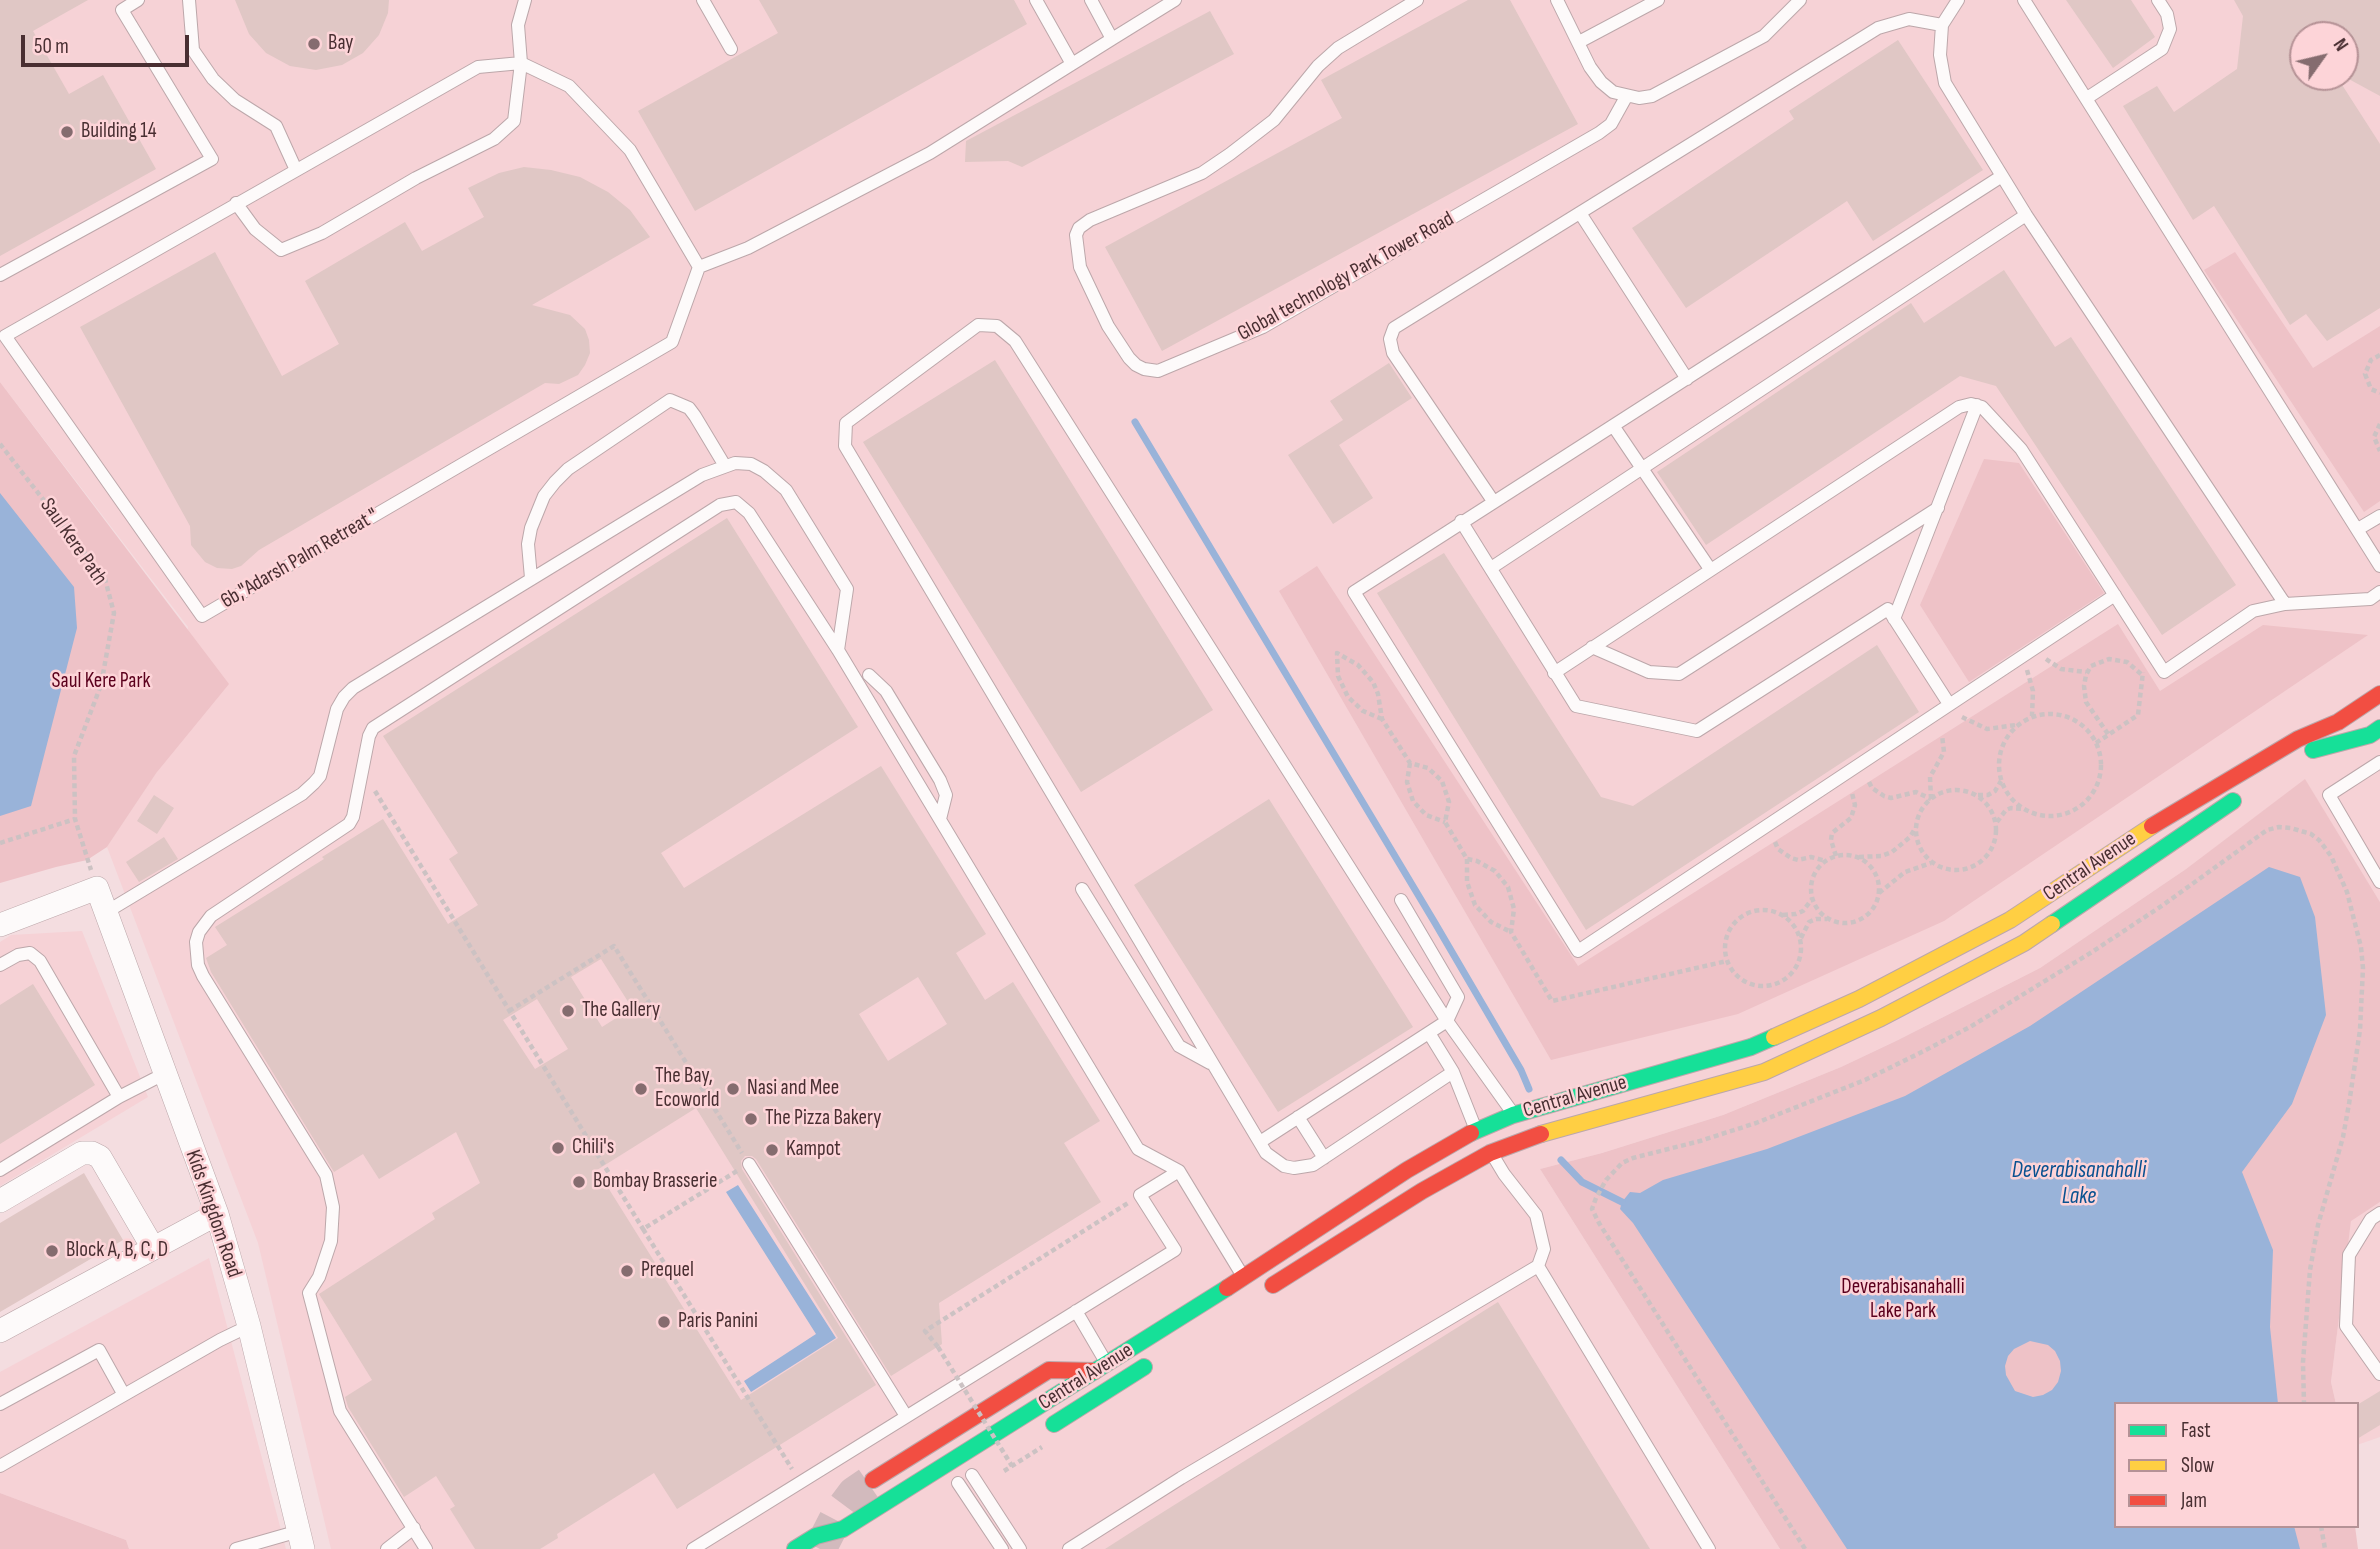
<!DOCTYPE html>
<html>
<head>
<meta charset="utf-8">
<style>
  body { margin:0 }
  #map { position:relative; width:2380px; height:1549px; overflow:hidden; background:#f4dde0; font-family:"Sofia Sans Condensed",sans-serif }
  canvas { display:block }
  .legend { position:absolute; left:2114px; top:1402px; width:245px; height:126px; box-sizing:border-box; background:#fdd4d8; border:2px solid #b59296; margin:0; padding:9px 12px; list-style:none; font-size:21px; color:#492f32 }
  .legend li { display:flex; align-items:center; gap:14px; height:35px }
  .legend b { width:35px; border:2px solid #b59296 }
  .north { position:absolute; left:2289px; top:21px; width:70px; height:70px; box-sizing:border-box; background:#fdd4d8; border:2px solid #b59296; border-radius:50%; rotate:56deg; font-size:19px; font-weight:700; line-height:28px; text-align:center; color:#492f32 }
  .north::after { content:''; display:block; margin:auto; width:24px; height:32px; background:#856c6f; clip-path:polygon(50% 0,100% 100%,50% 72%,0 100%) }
  .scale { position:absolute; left:21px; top:35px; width:168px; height:32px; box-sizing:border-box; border:4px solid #492f32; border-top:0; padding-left:9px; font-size:21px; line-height:24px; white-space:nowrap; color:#492f32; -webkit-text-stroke:5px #fdd4d8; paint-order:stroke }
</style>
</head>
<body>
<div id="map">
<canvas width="2380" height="1549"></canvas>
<ul class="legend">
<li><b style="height:9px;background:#16e098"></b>Fast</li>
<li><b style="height:9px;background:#ffcf43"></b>Slow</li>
<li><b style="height:9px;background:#f24e42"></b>Jam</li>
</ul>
<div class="north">N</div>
<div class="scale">50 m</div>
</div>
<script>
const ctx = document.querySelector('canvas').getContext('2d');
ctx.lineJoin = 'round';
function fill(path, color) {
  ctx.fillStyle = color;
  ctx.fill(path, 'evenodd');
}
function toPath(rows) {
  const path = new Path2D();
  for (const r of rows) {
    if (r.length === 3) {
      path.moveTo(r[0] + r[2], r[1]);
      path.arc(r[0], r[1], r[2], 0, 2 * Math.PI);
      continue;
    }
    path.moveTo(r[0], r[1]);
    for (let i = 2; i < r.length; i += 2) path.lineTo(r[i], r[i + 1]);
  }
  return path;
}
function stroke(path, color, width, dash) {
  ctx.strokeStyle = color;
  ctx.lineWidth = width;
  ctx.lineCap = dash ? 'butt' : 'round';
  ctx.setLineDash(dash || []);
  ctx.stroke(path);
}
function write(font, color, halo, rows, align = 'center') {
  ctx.font = font + ' "Sofia Sans Condensed",sans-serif';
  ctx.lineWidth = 5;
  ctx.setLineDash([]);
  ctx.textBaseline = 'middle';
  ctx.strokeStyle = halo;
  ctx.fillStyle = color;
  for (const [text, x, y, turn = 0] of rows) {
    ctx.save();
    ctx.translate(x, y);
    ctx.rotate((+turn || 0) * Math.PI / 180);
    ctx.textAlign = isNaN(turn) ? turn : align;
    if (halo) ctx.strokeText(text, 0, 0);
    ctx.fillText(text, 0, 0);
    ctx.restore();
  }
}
const built = toPath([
  [0,0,2380,0,2380,902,2305,780,2186,869,2040,968,1896,1041,1841,1067,1723,1115,1602,1153,1540,1169,1780,1549,331,1549,258,1243,107,847,157,772,188,627,0,382],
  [2303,35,2345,35,2345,77,2303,77],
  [82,931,148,1097,0,1186,0,942,11,935],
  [2380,1202,2380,1437,2357,1445,2357,1404,2336,1404,2331,1382,2351,1220],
  [209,1258,286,1549,129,1549,126,1540,0,1493,0,1372]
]);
const green = toPath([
  [2235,252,2313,368,2380,326,2380,501,2364,512,2204,270],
  [0,382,229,684,157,772,107,847,87,860,56,867,0,883],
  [1984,459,2019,463,2104,593,1969,682,1920,605],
  [1317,566,1578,966,2118,624,2160,691,2263,625,2368,635,1944,921,1738,1014,1551,1060,1279,591],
  [2305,779,2380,902,2380,1202,2351,1221,2331,1382,2336,1404,2116,1404,2116,1526,2355,1526,2358,1549,1780,1549,1540,1169,1602,1153,1723,1115,1841,1067,1896,1041,2040,968,2186,869],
  [0,1493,126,1540,129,1549,0,1549]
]);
const water = toPath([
  [0,493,74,587,77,628,31,806,0,816],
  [2269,867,2300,877,2315,917,2326,1015,2292,1104,2242,1172,2273,1250,2270,1327,2278,1404,2116,1404,2116,1526,2294,1526,2300,1549,1847,1549,1633,1223,1620,1209,1622,1202,1630,1192,1640,1193,1663,1180,1767,1149,1905,1096,2030,1026],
  [2030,1341,2048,1345,2055,1351,2060,1361,2061,1371,2058,1382,2052,1390,2043,1395,2033,1397,2015,1391,2006,1375,2005,1366,2008,1356,2014,1349],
  [738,1185,836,1338,751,1392,744,1381,816,1334,726,1192]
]);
const stream = toPath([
  [1135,422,1435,923,1521,1070,1529,1089],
  [1561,1160,1582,1182,1622,1202]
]);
const building = toPath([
  [0,0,88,0,33,31,69,94,103,75,156,169,0,256],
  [235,0,389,0,388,13,379,35,363,53,342,65,316,70,290,66,266,53,249,34],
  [759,0,1014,0,1027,24,695,211,638,111,778,33],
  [1468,0,1510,0,1578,124,1162,351,1105,247,1342,118,1321,80],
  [2066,0,2131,0,2155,37,2113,68],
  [2234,0,2380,0,2380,96,2345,77,2345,35,2303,35,2303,77,2337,77,2380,144,2380,308,2327,341,2306,314,2290,325,2214,206,2193,220,2123,106,2157,86,2174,112,2237,69,2243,16],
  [1210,11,1234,54,1022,167,1008,161,965,162,966,141],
  [1898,40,1983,170,1873,241,1847,201,1686,308,1632,228,1794,119,1789,111],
  [524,167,551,170,580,177,608,192,630,210,650,237,532,305,570,315,585,329,589,340,590,353,585,365,578,375,559,384,545,383,259,550,241,566,232,569,217,568,205,562,191,545,190,526,80,327,215,252,282,376,339,344,305,281,405,222,422,251,484,217,468,188,499,173],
  [2004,270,2055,347,2071,337,2236,585,2162,635,1996,386,1960,376,1706,545,1657,472,1911,303,1924,323],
  [995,360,1213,710,1081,792,863,442],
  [1389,363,1412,398,1339,445,1373,498,1333,524,1288,455,1343,420,1330,401],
  [727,518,858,727,661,853,684,888,881,766,986,934,956,953,985,1000,1013,982,1100,1121,1064,1143,1101,1202,939,1303,942,1344,891,1376,756,1159,752,1156,745,1156,741,1161,742,1169,876,1385,677,1509,654,1473,557,1534,558,1538,540,1549,475,1549,450,1509,455,1506,436,1476,404,1497,348,1407,345,1397,372,1380,319,1294,435,1219,432,1213,480,1183,456,1132,379,1179,363,1154,334,1172,211,972,206,958,227,945,215,927,324,859,322,857,383,819,448,924,478,905,449,859,458,853,383,736],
  [601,959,632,1008,602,1027,571,977],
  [918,977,947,1024,888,1061,859,1014],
  [537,999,568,1049,535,1069,503,1020],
  [696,1108,838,1338,741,1400,597,1170],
  [1444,553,1601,797,1633,806,1877,645,1919,712,1586,930,1377,593],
  [154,795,174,808,157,834,137,821],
  [1269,799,1413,1027,1278,1112,1134,885],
  [164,837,178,859,139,882,126,862],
  [33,984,95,1085,0,1144,0,1005],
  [84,1173,123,1240,0,1312,0,1223],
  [1498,1302,1650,1549,1105,1549,1144,1524],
  [2380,1391,2380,1425,2357,1439,2357,1405]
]);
const secondaryTunnel = toPath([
  [820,1549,837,1516,854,1493,873,1480]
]);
const path = toPath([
  [2380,355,2371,360,2365,374,2371,389,2380,393],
  [2380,424,2374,437,2380,451],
  [0,444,105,579,114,613,101,685,74,756,75,819,91,870],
  [2046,659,2061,669,2086,672],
  [2027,670,2033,691,2032,716],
  [2050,765,51],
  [1962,717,1987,729,2016,725],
  [1382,719,1363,711,1348,697,1338,676,1337,653,1358,665,1373,682,1378,694,1382,719,1410,763,1428,768,1442,781,1449,802,1445,822,1467,859,1477,861,1495,871,1508,887,1514,909,1511,932,1552,1001,1727,961],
  [2108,734,2086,702,2084,686,2086,675,2091,666,2109,659,2127,662,2141,674],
  [2096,743,2138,715,2143,672],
  [1410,763,1407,782,1413,801,1426,815,1445,822],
  [1869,782,1872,788,1884,796,1891,798,1916,792,1931,799],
  [1956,830,40],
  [375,791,643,1229],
  [1978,795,1988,795,1995,791,2001,781],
  [1931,799,1930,777,1944,752,1942,735],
  [1997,822,2006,810,2011,808,2023,809],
  [1775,842,1778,849,1791,858,1798,860,1811,857,1826,861],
  [0,843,75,819],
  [1845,889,34],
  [1836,856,1831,840,1832,833,1851,818,1855,805,1852,793],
  [1859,857,1881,856,1892,852,1910,837,1916,827],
  [1467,859,1467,882,1475,905,1491,922,1511,932],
  [1879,893,1905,872,1931,863],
  [1763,948,38],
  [1783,915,1796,914,1803,911,1812,899],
  [1801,938,1809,922,1816,919,1827,919],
  [509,1011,614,946,742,1153],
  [737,1171,643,1229,792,1469],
  [938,1347,925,1331,1128,1203],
  [1004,1471,1042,1447],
  [2321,1526,2325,1549],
  [1805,1549,1599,1223,1592,1209,1596,1198,1606,1180,1622,1163,1633,1158,1700,1141,1756,1123,1865,1080,1918,1054,1970,1027,2092,952,2163,905,2267,830,2279,827,2291,828,2311,834,2319,840,2331,856,2347,892,2361,947,2363,968,2360,1030,2349,1104,2343,1137,2318,1225,2310,1270,2303,1362,2304,1404]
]);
const lane = toPath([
  [189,0,193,50,213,79,235,100,276,126,296,170],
  [703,0,731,49],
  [1036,0,1072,64],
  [1417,0,1338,48,1318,66,1274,120,1230,154,1202,173,1090,220,1079,228,1076,235,1080,267,1108,326,1129,358,1136,365,1144,369,1158,371,1263,327,1599,133,1611,124,1626,97],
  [1557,0,1590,67,1601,82,1613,92,1639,98,1652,96,1764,36,1800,0],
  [1958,0,1942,25,1940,55,1945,83,2026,215,2285,604,2370,599,2380,592],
  [2024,0,2380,566],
  [1112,39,1175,0],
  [1579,42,1658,0],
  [521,63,569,86,630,150,699,267,672,342,202,616,5,336,478,67,521,63],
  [2087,98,2162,49,2170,29,2167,14,2158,0],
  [2002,176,1354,592,1578,951,2115,595],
  [236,203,255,229,281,250,322,233,416,178,494,139,514,121,521,63,518,25,525,0],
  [1580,213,1687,379],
  [699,267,748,248,930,153,1112,39,1091,0],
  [0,275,212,159,122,10,138,0],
  [1614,427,1710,569],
  [1493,501,1393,353,1390,339,1394,328,1878,28,1909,19,1942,25],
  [1461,521,1576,706,1697,731,1888,609,1949,704],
  [2358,529,2380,516],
  [1491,568,2026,215],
  [531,578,528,544,531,528,544,496,555,482,568,469,670,400,689,408,695,416,725,466],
  [1894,619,1977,405],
  [1592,647,1649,672,1679,674,1938,508],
  [1554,673,1959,407,1971,404,1982,407,2021,449,2164,672,2253,611,2285,604],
  [869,675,886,691,940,780,946,795,940,819],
  [2380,762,2329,795,2380,882],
  [1082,889,1179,1046,1210,1063],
  [108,911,302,794,314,783,320,776,337,709,344,697,353,688,702,475,735,463,751,464,764,471,786,490,847,589,838,650],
  [0,965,18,955,30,953,40,961,119,1097],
  [1429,1033,1453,1072,1476,1130],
  [1453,1072,1313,1165,1294,1168,1284,1166,1266,1153,845,446,846,423,978,325,997,326,1015,341,1447,1021,1512,1112],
  [1298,1117,1324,1158],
  [1260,1142,1447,1021,1458,997,1401,900],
  [1492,1154,1504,1174,1536,1215,1544,1249,1538,1266,1709,1549],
  [749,1164,906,1416],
  [0,1170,119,1097,164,1074],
  [2380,1213,2371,1219,2349,1255,2346,1326,2380,1374],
  [1076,1311,1107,1364],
  [0,1404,99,1350,124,1395],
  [0,1466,220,1340,249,1326],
  [972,1475,1020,1549],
  [958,1483,1002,1549],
  [236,1549,299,1531],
  [387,1549,414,1528],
  [426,1549,340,1411,309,1293,319,1277,331,1241,333,1207,326,1175,203,976,198,965,196,942,199,932,211,916,349,824,353,817,369,736,373,728,720,505,736,502,749,513,838,650,1138,1149,1179,1171,1244,1278],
  [693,1549,1175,1250,1140,1195,1179,1171],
  [1069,1549,1181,1478,1538,1266]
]);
const street = toPath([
  [0,925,97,888,217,1214,249,1326,303,1549],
  [0,1201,82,1153,92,1153,100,1157,153,1248],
  [0,1331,217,1214]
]);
const fast = toPath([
  [2313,750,2370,735,2380,728],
  [2052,924,2233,801],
  [1471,1133,1513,1115,1751,1047,1774,1037],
  [1054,1424,1144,1367],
  [795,1549,816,1536,843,1529,1227,1288]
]);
const slow = toPath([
  [1774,1037,1859,999,2010,920,2152,826],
  [1541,1134,1764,1072,1881,1018,2024,943,2052,924]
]);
const jam = toPath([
  [2152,826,2298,739,2338,722,2380,694],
  [1273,1285,1422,1191,1490,1153,1541,1134],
  [1227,1288,1407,1170,1471,1133],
  [873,1480,1049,1370,1095,1371]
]);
const pathBridge = toPath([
  [938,1347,1012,1466]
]);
const markers = [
  [314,44,7,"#856c6f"],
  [67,132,7,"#856c6f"],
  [568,1011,7,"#856c6f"],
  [641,1089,7,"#856c6f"],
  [733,1089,7,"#856c6f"],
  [751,1119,7,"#856c6f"],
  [558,1148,7,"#856c6f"],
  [772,1150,7,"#856c6f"],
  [579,1182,7,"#856c6f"],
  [52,1251,7,"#856c6f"],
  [627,1271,7,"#856c6f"],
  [664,1322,7,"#856c6f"]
];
const poiNames = [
  ["Bay",328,44],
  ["Building 14",81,132],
  ["The Gallery",582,1011],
  ["The Bay,",655,1077],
  ["Ecoworld",655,1101],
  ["Nasi and Mee",747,1089],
  ["The Pizza Bakery",765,1119],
  ["Chili's",572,1148],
  ["Kampot",786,1150],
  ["Bombay Brasserie",593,1182],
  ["Block A, B, C, D",66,1251],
  ["Prequel",641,1271],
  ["Paris Panini",678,1322]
];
const streetNames = [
  ["Global technology Park Tower Road",1346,277,-29],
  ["Saul Kere Path",73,542,55],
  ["6b,\"Adarsh Palm Retreat \"",300,559,-30],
  ["Central Avenue",2090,867,-34],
  ["Central Avenue",1575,1097,-16],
  ["Kids Kingdom Road",213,1214,71],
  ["Central Avenue",1086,1377,-32]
];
const parkNames = [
  ["Saul Kere Park",101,682],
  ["Deverabisanahalli",1903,1288],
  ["Lake Park",1903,1312]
];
const waterNames = [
  ["Deverabisanahalli",2079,1171],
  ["Lake",2079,1197]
];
fill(built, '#f6d2d6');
fill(green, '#eec2c7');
fill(water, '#99b3d9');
stroke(stream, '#99b3d9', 7);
fill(building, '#e0c7c5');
stroke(secondaryTunnel, '#d2babd', 33, [33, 17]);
stroke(lane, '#bca7aa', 14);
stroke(street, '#bca7aa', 24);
stroke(fast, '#bca7aa', 18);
stroke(slow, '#bca7aa', 18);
stroke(jam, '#bca7aa', 18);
stroke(path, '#ccc2c3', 4.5, [5, 3.5]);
stroke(lane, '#fdfafa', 12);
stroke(street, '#fdfafa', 23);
stroke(fast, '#16e098', 16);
stroke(slow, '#ffcf43', 16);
stroke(jam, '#f24e42', 16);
stroke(pathBridge, '#ccc2c3', 4.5, [5, 3.5]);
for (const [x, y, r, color] of markers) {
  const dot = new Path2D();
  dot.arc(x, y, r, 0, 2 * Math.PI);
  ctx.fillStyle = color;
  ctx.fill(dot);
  stroke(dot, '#fdd4d8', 2.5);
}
write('21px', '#492f32', '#fdd4d8', poiNames, 'left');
write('21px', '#492f32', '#fdd4d8', streetNames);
write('21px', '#5b001d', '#fdd4d8', parkNames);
write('italic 23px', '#095190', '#fdd4d8', waterNames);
</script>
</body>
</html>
